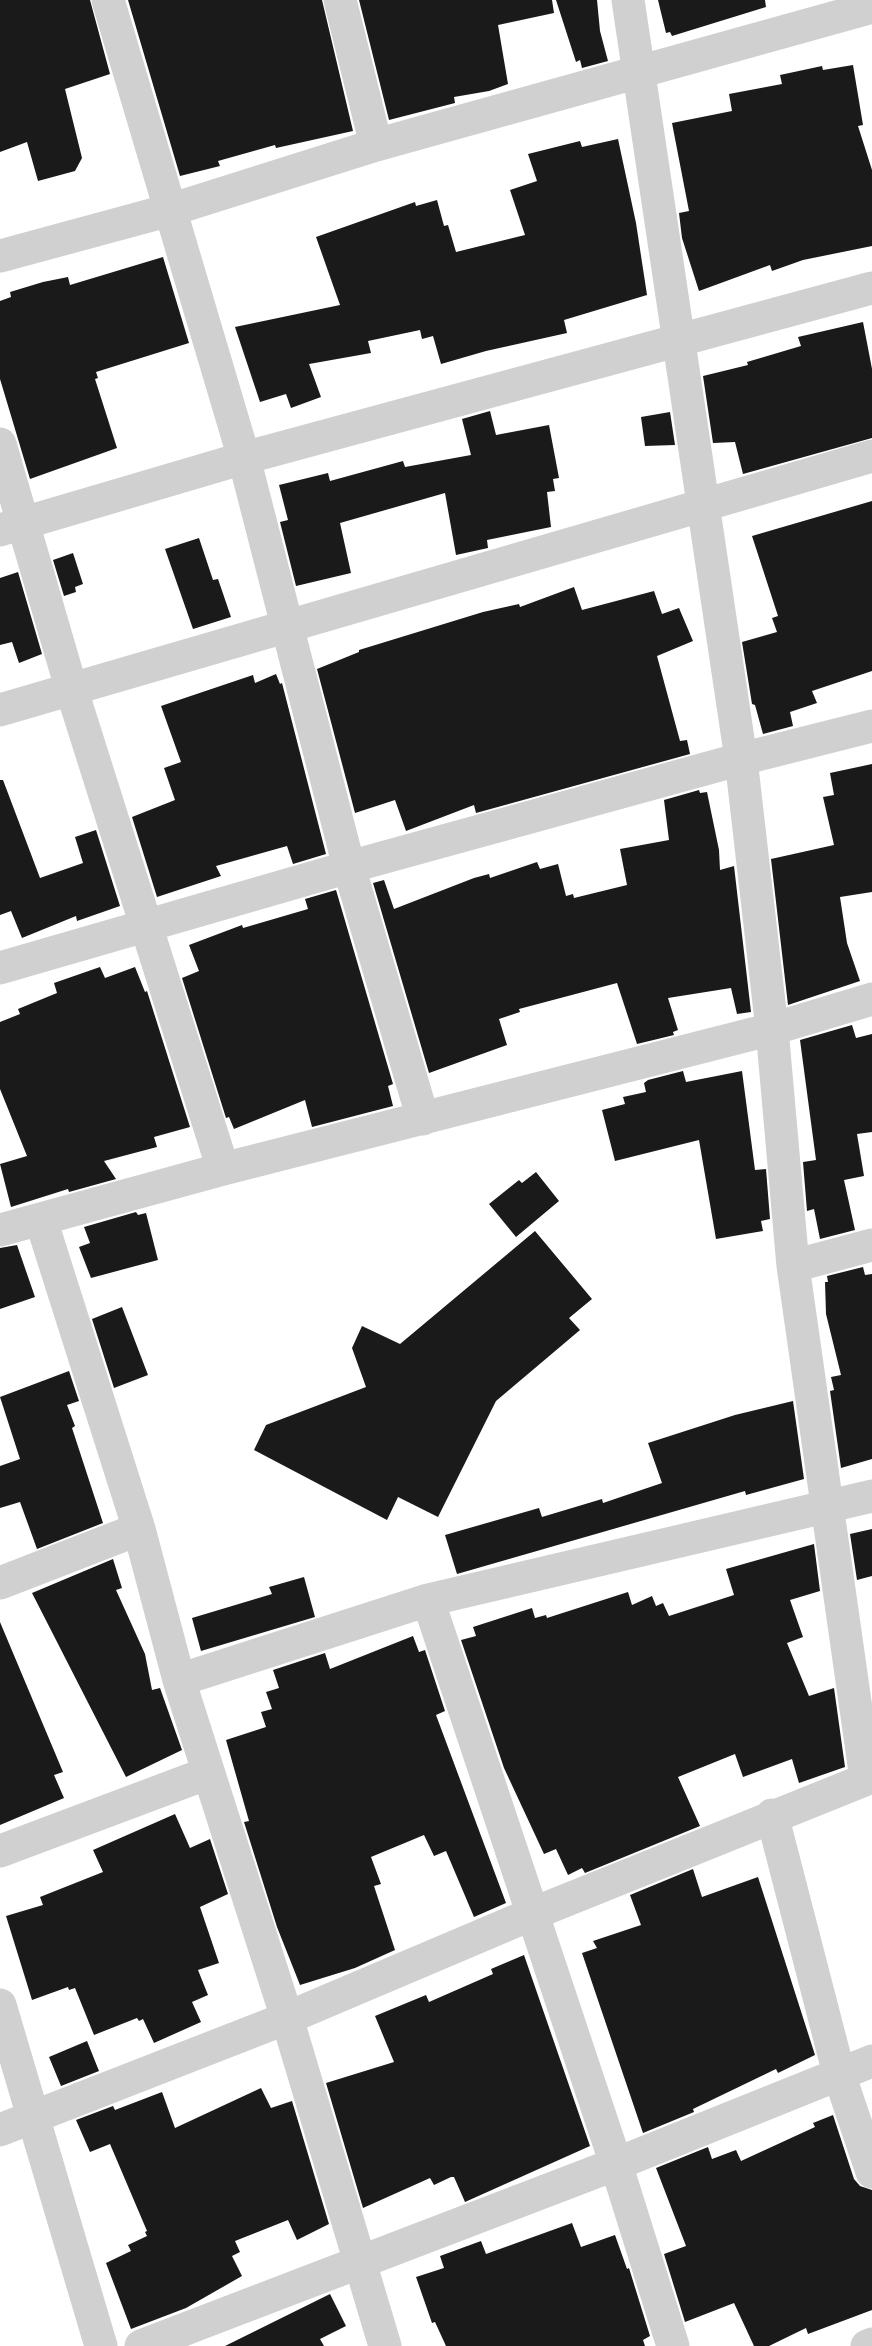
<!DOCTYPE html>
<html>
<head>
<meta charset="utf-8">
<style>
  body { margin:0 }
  canvas { display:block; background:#fff }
</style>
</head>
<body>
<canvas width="872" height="2346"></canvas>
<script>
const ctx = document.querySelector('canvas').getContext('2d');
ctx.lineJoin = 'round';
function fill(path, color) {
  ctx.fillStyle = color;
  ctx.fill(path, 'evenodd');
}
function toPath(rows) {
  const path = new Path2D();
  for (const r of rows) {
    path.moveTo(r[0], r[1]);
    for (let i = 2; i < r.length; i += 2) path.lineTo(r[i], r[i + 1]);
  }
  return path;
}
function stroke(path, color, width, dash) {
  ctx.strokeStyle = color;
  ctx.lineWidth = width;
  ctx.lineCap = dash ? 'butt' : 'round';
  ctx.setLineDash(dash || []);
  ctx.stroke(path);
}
const building = toPath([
  [0,0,90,0,110,74,65,89,82,158,75,171,38,181,27,142,0,152],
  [128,0,322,0,353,131,276,148,275,145,218,161,220,166,180,176],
  [359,0,552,0,554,13,498,25,508,84,489,91,454,97,455,103,389,120],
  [556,0,597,0,600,31,608,61,582,68,580,60,576,62],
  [658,0,765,0,766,7,672,36,670,32,666,33],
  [853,65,863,125,858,126,872,170,872,246,803,260,772,271,770,265,699,291,682,238,679,213,689,211,672,123,732,111,729,94,782,84,780,75,822,66,823,70],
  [618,139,636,223,647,295,564,320,567,333,486,351,441,364,433,336,422,339,420,330,368,341,371,353,309,364,321,397,291,408,286,394,260,402,235,327,340,305,316,237,415,202,416,206,437,200,444,226,448,225,456,252,525,235,510,190,537,181,528,154,580,141,582,147],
  [163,257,189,343,96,372,98,378,95,379,117,448,30,479,0,379,0,301,11,297,10,292,43,282,68,277,70,285],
  [863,322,872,369,872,438,743,474,735,442,713,443,703,376,748,365,747,362,801,346,798,337],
  [490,411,496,435,549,425,559,478,553,479,555,491,547,492,551,527,487,540,488,548,456,555,445,493,340,523,351,573,296,586,280,522,288,520,279,485,328,473,330,481,403,461,405,467,471,455,462,419],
  [670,412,675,445,645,446,641,417],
  [872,501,872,671,812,691,817,703,790,712,793,726,763,734,755,705,752,704,742,642,777,632,772,618,778,616,752,536],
  [199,538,213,580,218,579,231,617,193,629,165,549],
  [73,553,83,584,75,587,76,592,64,596,53,560],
  [18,572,42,654,19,663,12,642,0,645,0,578],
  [574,587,582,610,654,591,662,614,679,608,693,641,657,656,680,741,687,740,690,754,476,813,474,805,406,831,395,800,355,813,317,669,359,652,359,650,483,612,519,604,520,607],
  [276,674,280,684,282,683,326,854,293,864,287,846,216,866,221,876,157,897,132,817,175,800,164,768,181,762,161,706,253,675,255,683],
  [872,764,872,892,840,897,847,943,860,981,788,1005,771,859,834,845,823,797,834,795,830,773],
  [0,780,3,780,40,878,83,863,75,837,96,830,120,906,77,921,76,916,22,938,11,911,0,915],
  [699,790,700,793,707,792,719,850,720,870,734,866,751,1012,737,1014,731,988,668,998,678,1030,673,1032,674,1035,637,1044,617,983,519,1009,520,1012,499,1019,507,1045,429,1073,373,883,384,880,394,909,474,878,489,874,490,878,537,862,540,869,558,864,566,896,573,894,574,898,627,885,620,849,669,840,664,800],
  [336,890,393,1084,388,1086,393,1106,312,1127,305,1100,234,1129,229,1117,226,1118,182,978,199,971,189,945,242,925,243,928,308,909,305,899],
  [100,967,105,978,135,967,145,992,147,991,190,1127,154,1137,157,1147,104,1161,116,1179,69,1192,68,1189,11,1207,0,1164,27,1156,0,1089,0,1022,20,1014,18,1009,57,993,54,983],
  [852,1025,856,1038,872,1034,872,1132,857,1134,864,1176,844,1180,855,1230,820,1239,814,1209,807,1211,803,1162,816,1160,800,1040],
  [683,1071,686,1082,742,1071,755,1170,766,1169,770,1219,761,1221,763,1231,716,1239,699,1140,615,1161,602,1110,625,1104,623,1097,646,1092,644,1083,648,1080],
  [536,1172,559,1201,516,1237,489,1204,519,1180,522,1183],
  [136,1212,138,1215,146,1213,158,1260,91,1278,79,1247,90,1243,84,1227],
  [535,1231,592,1299,569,1318,580,1330,496,1401,438,1517,398,1497,387,1520,254,1450,266,1425,366,1387,352,1348,362,1326,400,1344],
  [17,1245,35,1297,0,1309,0,1248],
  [863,1267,865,1275,872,1274,872,1459,841,1468,830,1391,834,1390,831,1377,841,1375,826,1314,825,1282,828,1282,827,1276],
  [122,1307,148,1375,114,1388,92,1319],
  [69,1371,79,1401,67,1405,75,1426,72,1428,103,1523,37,1549,20,1502,0,1508,0,1466,20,1459,0,1397],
  [793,1401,804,1479,746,1495,745,1491,457,1574,445,1535,539,1508,542,1517,602,1499,603,1503,662,1483,648,1443,735,1415],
  [872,1529,872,1576,857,1580,850,1534],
  [814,1544,820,1591,790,1600,803,1637,787,1643,809,1696,834,1688,845,1767,799,1783,792,1759,743,1777,735,1754,678,1777,700,1826,585,1873,582,1868,568,1875,556,1849,544,1854,504,1768,461,1640,476,1636,473,1627,532,1608,535,1618,546,1615,547,1618,628,1592,632,1605,652,1596,656,1606,663,1603,669,1616,734,1595,726,1569],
  [113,1559,122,1588,116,1590,145,1654,152,1690,160,1688,182,1750,126,1777,32,1593],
  [304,1577,315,1617,201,1651,192,1618,272,1594,269,1587],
  [0,1622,63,1772,54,1775,64,1798,0,1825],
  [413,1636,419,1652,425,1650,445,1711,436,1715,506,1903,474,1917,446,1851,434,1856,424,1835,371,1857,381,1884,374,1886,395,1950,355,1968,300,1985,277,1927,244,1822,249,1821,226,1740,266,1727,261,1712,272,1709,266,1692,279,1688,273,1670,325,1653,330,1669],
  [175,1814,190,1848,210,1839,228,1894,200,1907,219,1963,198,1970,208,1995,192,2002,201,2022,154,2043,143,2019,139,2021,137,2018,94,2035,75,1988,69,1990,68,1987,32,2000,6,1916,43,1905,40,1897,103,1872,93,1850],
  [693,1869,702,1897,758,1877,815,2055,778,2073,776,2069,693,2109,694,2112,643,2133,582,1953,597,1948,593,1941,641,1925,630,1895],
  [524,1955,590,2146,465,2202,454,2177,451,2177,434,2185,430,2178,363,2208,326,2083,394,2062,375,2016,426,1995,429,2002,493,1974,491,1969],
  [87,2041,99,2071,61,2086,49,2057],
  [261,2088,271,2108,292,2101,329,2224,297,2240,288,2220,235,2241,240,2252,232,2256,242,2276,186,2308,131,2329,106,2263,131,2251,128,2245,147,2236,145,2232,147,2231,110,2144,90,2152,76,2120,113,2106,115,2110,162,2092,175,2128],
  [833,2115,854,2179,860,2186,872,2190,872,2310,808,2334,806,2328,769,2346,754,2346,734,2303,685,2322,664,2254,686,2246,656,2168,708,2147,712,2159,736,2150,741,2161,815,2127,813,2123],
  [572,2223,581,2247,615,2235,627,2269,629,2268,650,2336,643,2340,645,2346,446,2346,435,2322,432,2323,416,2277,444,2268,440,2256,481,2241,486,2254],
  [330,2294,346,2326,320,2339,324,2346,225,2346]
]);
const minor = toPath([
  [108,0,244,458,349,867,423,1119],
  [340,0,376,145],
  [628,0,741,759,772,1029,793,1266,866,1779],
  [0,256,170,210,376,145,872,7],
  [0,444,72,691,223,1169],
  [0,530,244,458,872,288],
  [0,710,872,456],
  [0,968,349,867,741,759,872,726],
  [41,1220,139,1529,179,1680,287,2018,385,2346],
  [0,1230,223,1169,772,1029,872,999],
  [793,1266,872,1245],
  [0,1583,139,1529],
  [428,1600,616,2164,673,2346],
  [179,1680,428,1600,872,1496],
  [772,1815,839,2074,872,2172],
  [0,1851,208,1773],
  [0,2005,101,2346],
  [0,2130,287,2018,532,1914,872,1777],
  [141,2346,616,2164,872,2061],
  [867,2346,872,2344]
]);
fill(building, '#1a1a1a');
stroke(minor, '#d0d0d0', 33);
</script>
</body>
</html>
